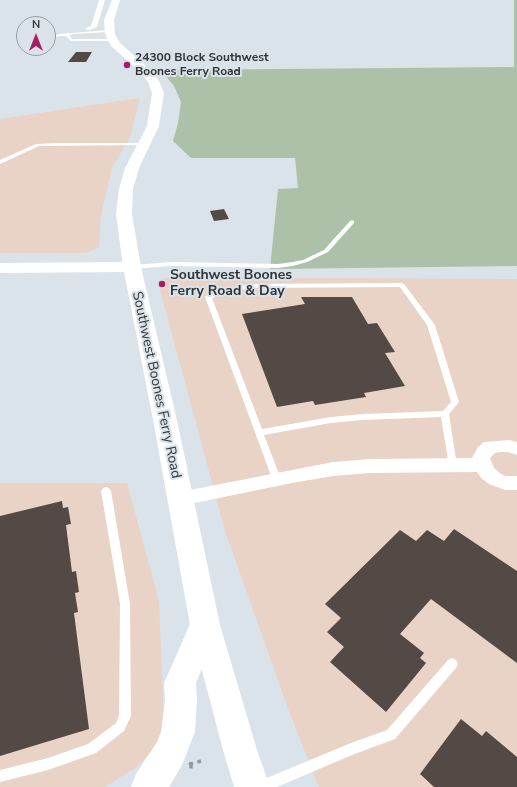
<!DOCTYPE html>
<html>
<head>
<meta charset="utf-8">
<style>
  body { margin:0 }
  #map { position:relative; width:517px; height:787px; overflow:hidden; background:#dae3ea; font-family:"Nunito Sans",sans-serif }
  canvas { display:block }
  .north { position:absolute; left:16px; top:16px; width:40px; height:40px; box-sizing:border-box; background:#dae3ea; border:1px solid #969da3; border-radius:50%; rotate:0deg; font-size:11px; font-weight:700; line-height:16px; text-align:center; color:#313538 }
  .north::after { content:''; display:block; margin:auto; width:14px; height:18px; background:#a61e65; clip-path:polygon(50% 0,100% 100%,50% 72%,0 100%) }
</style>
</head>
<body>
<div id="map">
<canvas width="517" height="787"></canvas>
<div class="north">N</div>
</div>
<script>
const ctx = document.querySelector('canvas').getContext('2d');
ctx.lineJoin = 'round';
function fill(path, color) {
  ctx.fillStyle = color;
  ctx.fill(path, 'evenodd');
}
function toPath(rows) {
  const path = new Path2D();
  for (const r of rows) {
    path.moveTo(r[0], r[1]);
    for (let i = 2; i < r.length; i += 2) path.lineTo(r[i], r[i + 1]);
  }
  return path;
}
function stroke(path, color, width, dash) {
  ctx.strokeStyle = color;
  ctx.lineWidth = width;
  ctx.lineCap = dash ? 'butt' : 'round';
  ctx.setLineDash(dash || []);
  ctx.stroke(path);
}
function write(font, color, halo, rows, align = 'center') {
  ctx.font = font + ' "Nunito Sans",sans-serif';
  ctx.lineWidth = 4;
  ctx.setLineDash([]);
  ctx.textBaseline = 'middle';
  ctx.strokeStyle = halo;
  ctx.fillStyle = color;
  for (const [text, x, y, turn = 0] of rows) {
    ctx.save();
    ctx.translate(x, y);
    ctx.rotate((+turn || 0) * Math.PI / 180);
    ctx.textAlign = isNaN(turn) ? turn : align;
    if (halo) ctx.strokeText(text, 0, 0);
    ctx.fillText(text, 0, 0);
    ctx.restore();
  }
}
const industrial = toPath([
  [140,98,130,138,112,167,101,216,99,247,86,253,0,253,0,119],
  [178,277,517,279,517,787,319,787,290,714,225,531,159,286,164,278],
  [0,483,127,483,159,601,164,725,154,748,138,766,105,787,0,787]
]);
const green = toPath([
  [514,0,517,0,517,266,270,269,278,189,298,188,295,158,191,158,173,141,178,123,181,102,174,86,161,70,514,67]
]);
const building = toPath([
  [76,52,92,52,86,62,68,62],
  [224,209,229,219,214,221,210,211],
  [301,297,352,297,368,324,377,323,395,352,385,353,405,386,364,393,366,397,315,405,313,401,277,407,242,314,305,304],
  [62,501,63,508,68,507,71,524,66,525,72,572,76,571,79,592,75,593,78,612,74,613,89,729,0,756,0,516],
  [454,529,517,571,517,663,431,599,400,634,424,653,420,658,426,663,386,712,330,662,344,647,327,632,341,618,325,604,400,530,416,541,427,530,444,541],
  [461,719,482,736,486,731,517,757,517,787,434,787,420,774]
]);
const path = toPath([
  [189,763,191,764,201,761],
  [191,764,191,771]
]);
const lane = toPath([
  [109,30,110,32,73,34,69,35,72,39,113,39,114,41,71,41,66,36,59,36,48,40,48,38,59,34,109,30],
  [31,48,35,48,31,51,29,50,31,48],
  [57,143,145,143,147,144,145,145,39,146,0,164,0,160,36,144,57,143],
  [352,220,354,221,354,223,328,252,307,262,293,266,278,268,172,266,132,269,129,267,132,265,172,262,278,264,293,262,303,260,324,250,350,221,352,220],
  [402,283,404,284,435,325,459,402,449,414,457,466,456,468,450,468,449,466,441,417,362,420,331,423,264,435,281,479,279,481,276,483,273,481,205,297,206,296,248,284,402,283],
  [400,287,427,325,451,402,443,411,362,414,331,417,262,429,212,298,248,288,400,287],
  [106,487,109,488,111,491,130,604,131,716,124,731,96,753,48,770,0,782,0,770,48,758,88,744,116,723,119,715,120,604,101,491,103,488,106,487],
  [452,658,456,660,458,664,456,668,395,739,352,755,277,787,256,787,257,782,351,743,387,730,448,660,452,658]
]);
const street = toPath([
  [99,0,105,0,97,27,90,30,86,30,86,28,91,26,99,0],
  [509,440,517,442,517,455,508,452,499,452,495,453,490,458,494,468,501,474,506,476,517,476,517,490,505,490,489,484,481,478,477,472,370,473,333,476,292,483,180,506,173,504,171,499,173,494,180,492,333,462,370,459,472,458,478,447,484,442,509,440]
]);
const secondary = toPath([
  [112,0,120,0,114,20,115,34,119,42,146,66,159,81,164,93,159,126,139,168,133,189,132,214,141,267,138,271,132,272,126,271,123,267,116,214,119,189,125,168,147,126,152,93,148,82,138,70,111,46,105,34,104,20,112,0],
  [205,611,216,615,220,625,196,683,197,700,195,732,182,765,169,787,131,787,136,774,157,742,161,732,165,700,164,683,169,672,194,615,205,611]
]);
const primary = toPath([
  [132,262,138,263,141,267,178,425,220,625,257,750,270,787,234,787,223,750,190,625,154,425,124,272,0,273,0,263,132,262]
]);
const markers = [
  [127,65,4,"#a61e65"],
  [162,284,4,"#a61e65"]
];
const farPoinames = [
  ["24300 Block Southwest",135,58],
  ["Boones Ferry Road",135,72]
];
const poiNames = [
  ["Southwest Boones",170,276],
  ["Ferry Road & Day",170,292]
];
const streetNames = [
  ["Southwest Boones Ferry Road",156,385,78]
];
fill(industrial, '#e8d3c6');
fill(green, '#acc1a8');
fill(building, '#534a46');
stroke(path, '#91989d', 3.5, [4.5, 4.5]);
fill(lane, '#fff');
fill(street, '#fff');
fill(secondary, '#fff');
fill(primary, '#fff');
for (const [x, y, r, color] of markers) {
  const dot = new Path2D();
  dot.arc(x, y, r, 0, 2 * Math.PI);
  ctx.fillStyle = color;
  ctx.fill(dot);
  stroke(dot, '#dae3ea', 1.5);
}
write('bold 12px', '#313538', '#dae3ea', farPoinames, 'left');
write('bold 14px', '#313538', '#dae3ea', poiNames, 'left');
write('14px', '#313538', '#dae3ea', streetNames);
</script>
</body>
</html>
